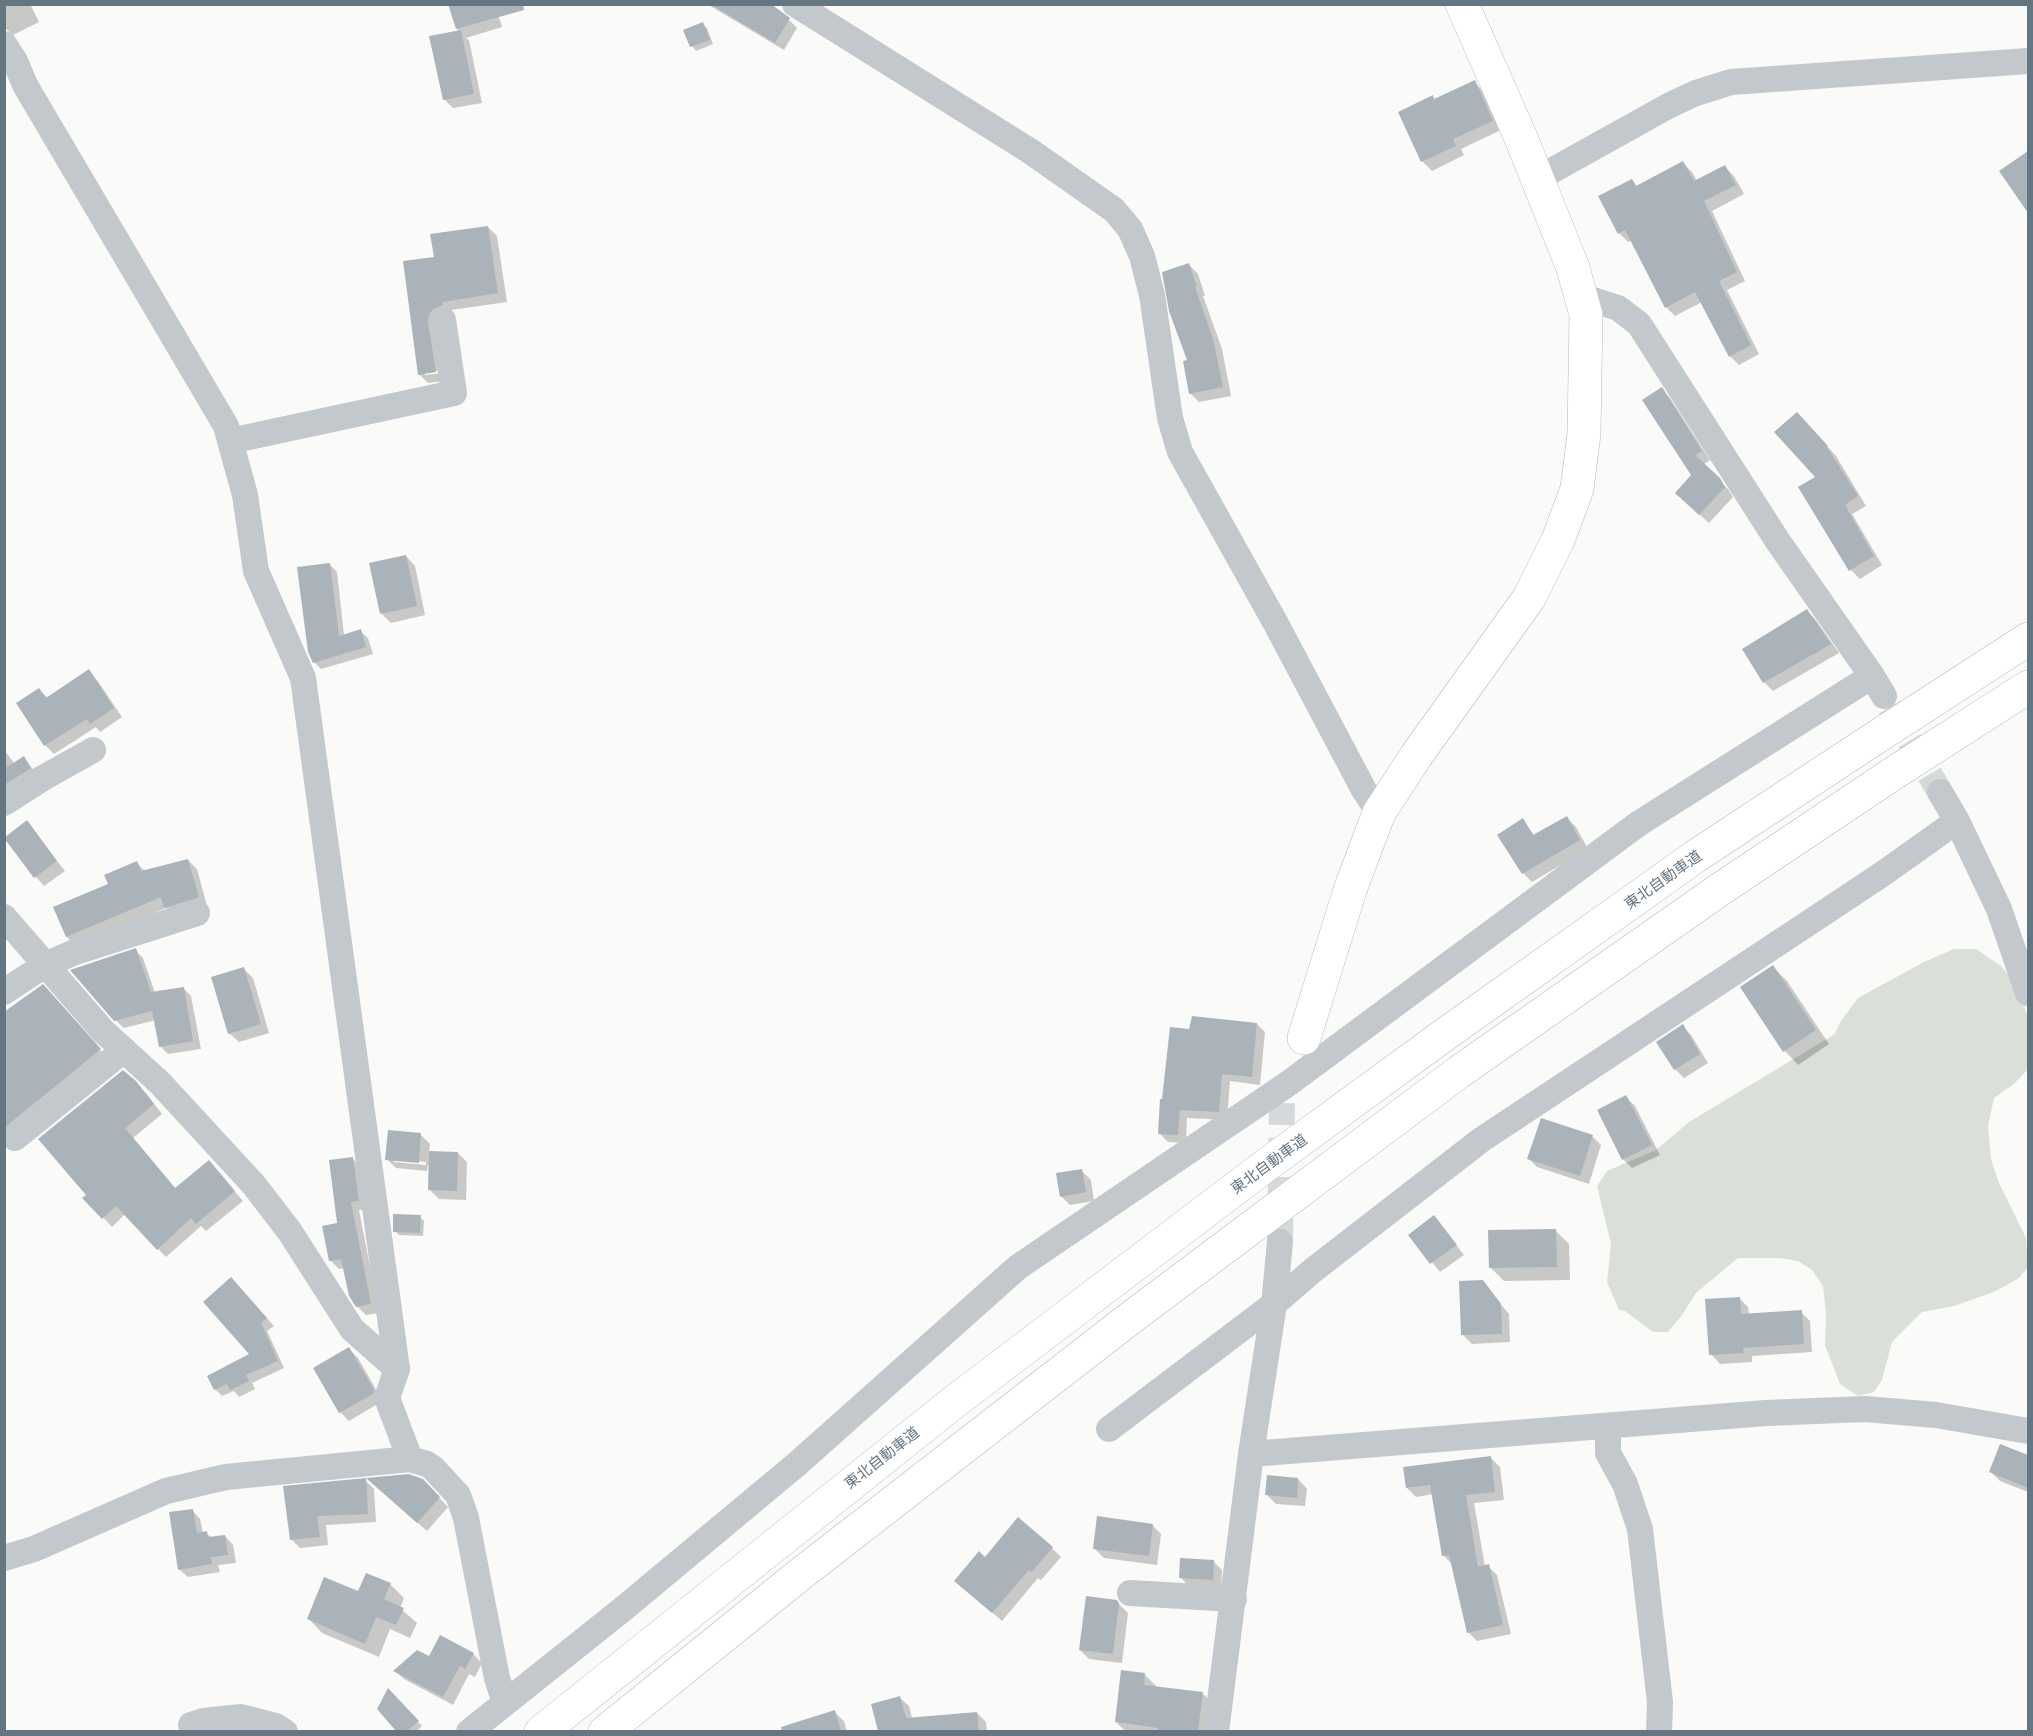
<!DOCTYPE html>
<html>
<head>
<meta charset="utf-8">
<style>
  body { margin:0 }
  #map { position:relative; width:2033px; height:1736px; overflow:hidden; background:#fafaf8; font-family:Ubuntu,sans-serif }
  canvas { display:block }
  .frame { position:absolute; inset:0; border:6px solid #657683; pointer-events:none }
</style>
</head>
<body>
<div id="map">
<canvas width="2033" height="1736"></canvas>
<div class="frame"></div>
</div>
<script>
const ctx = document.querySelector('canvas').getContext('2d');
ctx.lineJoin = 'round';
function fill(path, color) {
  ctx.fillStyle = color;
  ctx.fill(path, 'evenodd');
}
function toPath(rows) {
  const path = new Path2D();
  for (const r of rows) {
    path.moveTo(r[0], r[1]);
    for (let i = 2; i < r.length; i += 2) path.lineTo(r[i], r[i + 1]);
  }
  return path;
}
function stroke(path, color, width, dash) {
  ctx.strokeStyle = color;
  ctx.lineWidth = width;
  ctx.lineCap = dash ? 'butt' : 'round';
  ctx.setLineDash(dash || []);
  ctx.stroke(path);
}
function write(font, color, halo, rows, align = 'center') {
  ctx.font = font + ' Ubuntu,"Noto Sans JP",sans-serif';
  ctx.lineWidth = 6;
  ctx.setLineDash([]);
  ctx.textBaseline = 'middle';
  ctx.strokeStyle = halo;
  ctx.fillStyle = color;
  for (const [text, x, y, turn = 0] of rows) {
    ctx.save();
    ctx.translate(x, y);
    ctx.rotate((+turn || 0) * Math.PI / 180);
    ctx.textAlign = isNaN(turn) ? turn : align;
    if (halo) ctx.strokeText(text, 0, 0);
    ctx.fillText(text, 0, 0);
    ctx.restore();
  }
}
const green = toPath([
  [1954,949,1976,949,2001,966,2018,987,2028,1018,2028,1069,2014,1084,1994,1098,1988,1126,1991,1159,1998,1181,2026,1238,2028,1267,2019,1278,1996,1291,1954,1306,1922,1312,1892,1342,1882,1380,1874,1392,1858,1396,1840,1384,1825,1345,1826,1314,1823,1286,1812,1270,1798,1261,1780,1258,1738,1258,1696,1293,1682,1315,1668,1332,1653,1332,1625,1311,1619,1310,1607,1282,1611,1244,1597,1186,1607,1171,1656,1150,1689,1122,1835,1034,1840,1022,1858,998,1924,962]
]);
const shadow = toPath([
  [4,4,30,4,39,22,13,35,4,27],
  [495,4,502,27,466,38,469,40,482,103,453,108,444,99,460,32,457,29],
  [707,4,768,4,781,12,797,28,784,50],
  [703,24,707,28,713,44,696,51,692,46],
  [1474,82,1483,91,1501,130,1461,149,1464,155,1432,171,1423,162,1400,112,1432,97,1435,100],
  [2028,153,2028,210,2001,171],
  [1683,163,1692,172,1697,181,1725,167,1734,176,1744,194,1712,211,1745,281,1727,290,1759,354,1739,365,1730,356,1702,302,1675,316,1666,307,1632,240,1628,242,1619,233,1632,181,1638,187],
  [488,227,497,236,507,302,451,310,442,370,425,372,425,375,443,373,444,381,428,383,419,374,435,258],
  [1189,265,1198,274,1205,296,1203,296,1222,349,1231,396,1199,402,1190,393],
  [1661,389,1670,398,1710,460,1703,465,1728,489,1733,497,1709,523,1686,502,1693,476],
  [1806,423,1836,456,1866,506,1852,514,1882,565,1860,579,1851,570,1817,477],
  [406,556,415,566,425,615,391,623,382,614],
  [329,564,337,572,344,635,360,631,368,638,373,654,321,669,314,662],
  [1807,611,1816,620,1839,653,1773,691,1764,682],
  [88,671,97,680,122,717,100,732,96,727,54,754,45,745,18,704,39,690,48,698],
  [4,750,15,764,24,758,39,777,4,799],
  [1567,818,1576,827,1588,849,1532,882,1523,873,1522,820,1535,836],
  [26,822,65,871,44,886,36,877],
  [188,860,197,869,207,906,175,916,166,908,76,946,67,937,55,908,110,885,137,863,146,872],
  [135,950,143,958,155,993,183,988,191,996,201,1049,168,1054,160,1046,156,1020,124,1028,115,1020],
  [1773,967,1787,981,1829,1044,1798,1065,1785,1051,1742,987],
  [244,969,253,978,269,1033,239,1042,229,1033],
  [51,995,108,1059,4,1149,4,1014],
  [1257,1024,1265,1032,1260,1085,1230,1081,1227,1120,1187,1118,1186,1143,1168,1142,1160,1134,1163,1100,1191,1031],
  [1682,1026,1691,1035,1708,1063,1684,1078,1675,1069],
  [145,1092,162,1114,133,1138,176,1189,209,1162,243,1201,206,1231,201,1226,166,1257,125,1214,112,1227,85,1198],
  [1626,1097,1635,1106,1660,1155,1632,1168,1623,1159],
  [421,1135,430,1144,429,1153,458,1153,467,1162,466,1200,439,1199,430,1190,430,1165,428,1165,427,1171,396,1168,387,1159],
  [394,1159,426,1162,426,1165,394,1162],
  [1592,1136,1601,1145,1589,1184,1537,1167,1528,1158],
  [353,1159,362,1168,367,1209,359,1210,379,1313,366,1315,357,1306,345,1268,339,1269,330,1260],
  [1082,1171,1091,1180,1094,1201,1070,1205,1061,1196],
  [420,1217,424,1221,423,1236,399,1235,395,1231],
  [1434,1217,1464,1255,1440,1272,1410,1235],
  [1555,1230,1569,1244,1570,1280,1504,1281,1490,1267],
  [1482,1282,1509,1314,1510,1342,1472,1344,1463,1335],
  [238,1286,274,1326,267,1331,284,1368,252,1383,255,1389,239,1397,234,1391,222,1396,215,1389,252,1355],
  [1739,1298,1748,1307,1749,1315,1801,1312,1810,1321,1812,1352,1752,1356,1752,1362,1720,1364,1711,1354],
  [349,1349,358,1358,382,1400,381,1402,349,1421,340,1412],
  [2001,1446,2028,1457,2028,1492,2000,1481,1991,1472],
  [1491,1458,1500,1467,1504,1500,1474,1503,1485,1567,1488,1566,1497,1575,1511,1634,1477,1641,1468,1632,1452,1564,1443,1555,1433,1494,1416,1497,1407,1488],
  [1298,1479,1307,1489,1305,1506,1276,1504,1267,1495],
  [365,1480,374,1489,376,1522,326,1525,328,1545,300,1548,291,1539,285,1488],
  [377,1487,432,1490,448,1507,427,1531],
  [192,1510,200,1519,203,1533,206,1533,212,1538,225,1536,233,1545,236,1563,218,1565,220,1572,188,1577,179,1569],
  [1152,1525,1161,1534,1157,1565,1104,1558,1095,1549],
  [1052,1548,1061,1557,1041,1580,1038,1578,1002,1621,956,1581,985,1559],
  [1213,1561,1222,1570,1221,1589,1189,1586,1180,1577],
  [390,1584,404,1598,400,1608,417,1623,410,1638,390,1629,379,1657,322,1633,309,1619,359,1593],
  [1116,1601,1128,1613,1122,1663,1089,1659,1080,1650],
  [473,1654,482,1663,475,1677,469,1674,453,1705,404,1679,395,1671,429,1658],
  [1145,1675,1157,1687,1203,1694,1215,1706,1212,1732,1126,1732,1116,1722],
  [388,1690,422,1726,416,1732,398,1732,379,1709],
  [899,1697,909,1706,912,1718,977,1713,986,1722,987,1732,880,1732,872,1705],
  [834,1712,844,1721,847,1732,782,1732,781,1729]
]);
const building = toPath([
  [448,4,523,4,524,10,456,29],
  [710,4,771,4,790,18,775,43],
  [703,22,710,40,690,47,683,30],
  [461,30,474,94,443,100,429,36],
  [1475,80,1493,121,1453,139,1456,146,1421,162,1398,112,1433,95,1434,99],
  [2028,151,2028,213,1999,171],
  [1683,161,1694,181,1725,165,1736,185,1704,201,1737,272,1719,281,1751,345,1729,357,1695,292,1665,308,1625,230,1618,234,1598,196,1632,179,1636,186],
  [488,226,498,293,443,302,443,305,433,309,429,315,428,322,436,372,418,375,403,261,434,257,430,234],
  [1189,263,1197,287,1195,287,1213,339,1223,387,1189,394,1183,361,1187,360,1169,311,1162,272],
  [1662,387,1702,451,1695,455,1720,478,1725,487,1699,515,1675,493,1691,475,1642,400],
  [1797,412,1828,446,1827,447,1858,496,1845,505,1874,556,1849,571,1798,487,1815,477,1774,432],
  [406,555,417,606,380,614,369,563],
  [330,563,339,636,361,629,366,647,313,663,308,652,297,567],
  [1807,609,1831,644,1763,683,1742,649],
  [89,669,114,708,90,724,87,719,44,746,16,703,39,688,46,698],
  [24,756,31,768,4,785,4,769],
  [1567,816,1580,840,1522,874,1497,835,1523,818,1533,835],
  [27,820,57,861,34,878,4,838],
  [188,859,199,897,197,898,164,908,161,897,66,937,53,907,108,884,104,875,137,861,141,871],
  [136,948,151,992,184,987,193,1041,159,1047,152,1011,114,1021,70,970],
  [1773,965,1816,1030,1783,1052,1740,987],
  [244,967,261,1024,228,1034,211,977],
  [43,984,101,1049,4,1128,4,1012],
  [1192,1016,1257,1023,1252,1077,1222,1074,1219,1112,1180,1110,1178,1135,1158,1134,1160,1099,1162,1099,1170,1027,1189,1029],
  [1683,1024,1700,1054,1674,1070,1656,1042],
  [123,1070,136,1081,154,1104,125,1128,175,1188,209,1160,235,1191,196,1224,191,1218,157,1250,116,1206,102,1219,82,1198,86,1195,38,1139],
  [1626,1095,1652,1145,1622,1160,1597,1110],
  [1541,1118,1593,1135,1580,1176,1527,1159],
  [388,1130,421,1133,419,1163,385,1160],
  [429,1151,458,1152,457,1191,428,1190],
  [353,1157,359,1201,351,1202,371,1304,356,1307,349,1296,341,1259,329,1261,322,1226,337,1223,329,1160],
  [1082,1169,1086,1192,1060,1197,1056,1173],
  [393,1214,421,1215,420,1233,393,1232],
  [1434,1215,1457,1245,1430,1264,1408,1235],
  [1556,1229,1557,1267,1489,1268,1488,1230],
  [231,1277,267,1318,261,1323,278,1361,246,1375,249,1381,230,1390,227,1384,214,1390,207,1376,249,1354,203,1302],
  [1483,1280,1501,1304,1502,1334,1461,1335,1459,1281],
  [1740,1297,1741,1314,1802,1310,1804,1344,1743,1348,1744,1353,1709,1355,1705,1299],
  [349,1347,374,1390,373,1394,339,1413,313,1368],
  [2000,1444,2028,1455,2028,1488,1989,1472],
  [1491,1456,1495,1492,1466,1495,1478,1567,1489,1564,1503,1625,1467,1633,1449,1555,1442,1556,1430,1485,1406,1488,1403,1467],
  [409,1474,423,1479,440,1497,417,1523,366,1478],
  [1267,1475,1298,1478,1297,1498,1265,1495],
  [366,1478,368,1514,317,1516,320,1537,290,1540,283,1486],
  [193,1509,197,1533,207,1531,208,1537,225,1535,228,1555,211,1557,212,1564,178,1570,169,1512],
  [1097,1516,1153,1524,1149,1556,1093,1549],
  [1018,1517,1053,1547,1032,1572,1029,1570,992,1613,954,1581,979,1551,985,1557],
  [1180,1558,1214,1560,1213,1580,1179,1578],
  [366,1573,391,1583,384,1599,404,1608,396,1625,376,1617,365,1644,307,1619,324,1577,358,1591],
  [1086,1596,1117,1600,1119,1603,1113,1654,1079,1650],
  [440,1635,474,1653,465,1669,460,1666,443,1697,393,1671,417,1650,429,1656],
  [1121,1670,1145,1673,1144,1685,1203,1692,1198,1731,1158,1731,1158,1728,1115,1722],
  [388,1688,419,1721,407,1731,396,1731,377,1709],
  [900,1696,906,1718,977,1712,979,1731,878,1731,871,1704],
  [835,1710,841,1731,782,1731,781,1727]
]);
const streetTunnel = toPath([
  [1890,707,1940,792],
  [1280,1242,1282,1103]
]);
const street = toPath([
  [795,4,1030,151,1114,210,1130,229,1142,256,1152,295,1170,418,1180,452,1275,622,1364,790,1379,813],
  [4,44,15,61,25,85,226,426,245,495,256,571,303,678,397,1369],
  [1537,179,1670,105,1696,93,1731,82,2028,61],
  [1581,296,1618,308,1639,324,1777,540,1872,676,1884,696],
  [230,441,454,393,443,320],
  [1940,792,1957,821,1999,909,2028,993],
  [4,803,43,778,93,750],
  [4,917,103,1031,160,1083,254,1185,290,1232,352,1329,397,1369,387,1398,410,1459],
  [4,992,45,965,75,952,197,913],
  [15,1138,124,1050],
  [1608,1426,1608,1453,1625,1484,1640,1529,1660,1702,1659,1732],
  [1109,1429,1274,1304,1312,1271,1481,1140,1881,875,1957,821],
  [1251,1454,1766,1413,1865,1409,1936,1415,2028,1431],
  [4,1558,34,1549,166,1491,226,1477,410,1459,427,1464,433,1468,458,1495,466,1518,497,1678,505,1703],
  [1130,1593,1234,1599],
  [191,1725,204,1721,241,1717,276,1726,285,1732],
  [469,1732,623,1609,797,1464,1018,1267,1289,1083,1638,824,1872,676],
  [1216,1732,1251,1454,1274,1304,1280,1242]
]);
const secondary = toPath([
  [1304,1038,1351,887,1379,813,1416,756,1529,598,1558,540,1577,489,1584,434,1586,315,1573,268,1521,138,1462,4]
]);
const highway = toPath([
  [541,1732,954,1402,1265,1166,1440,1038,1696,856,1869,742,2028,639],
  [605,1732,798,1576,1133,1316,1459,1072,1722,888,1897,771,2028,687]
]);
const streetNames = [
  ["東北自動車道",1663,880,-35],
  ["東北自動車道",1269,1164,-36],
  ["東北自動車道",882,1458,-38]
];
fill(green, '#dadfd7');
fill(shadow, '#0003');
fill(building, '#aab3b9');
stroke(streetTunnel, '#d5d9db', 26, [26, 13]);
stroke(secondary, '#b3babf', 34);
stroke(highway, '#b4b9bd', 34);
stroke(street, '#c3c8cc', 26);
stroke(secondary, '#fff', 33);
stroke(highway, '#fff', 33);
write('15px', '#657683', '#fff', streetNames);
</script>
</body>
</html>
